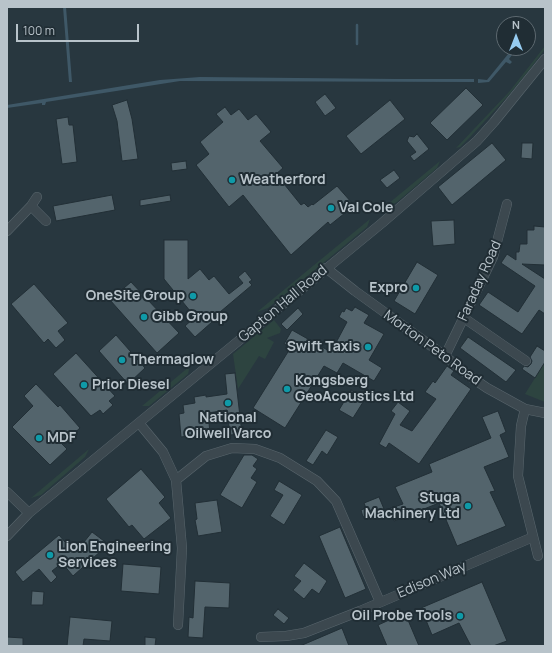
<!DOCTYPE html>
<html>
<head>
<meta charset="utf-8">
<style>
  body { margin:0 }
  #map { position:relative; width:552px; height:653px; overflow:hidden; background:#28373f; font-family:Manrope,sans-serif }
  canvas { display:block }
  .frame { position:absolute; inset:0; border:8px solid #b8c3ca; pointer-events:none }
  .north { position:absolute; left:496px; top:16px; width:40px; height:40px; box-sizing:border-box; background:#202d34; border:1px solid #5d6970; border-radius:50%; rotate:0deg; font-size:11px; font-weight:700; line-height:16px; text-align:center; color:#b8c3ca }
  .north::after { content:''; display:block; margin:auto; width:14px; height:18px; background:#96ccf1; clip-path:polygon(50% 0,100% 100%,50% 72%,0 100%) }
  .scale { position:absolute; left:16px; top:24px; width:123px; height:18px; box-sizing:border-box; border:2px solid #b8c3ca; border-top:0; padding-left:5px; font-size:12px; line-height:14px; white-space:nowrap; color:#b8c3ca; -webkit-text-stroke:3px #202d34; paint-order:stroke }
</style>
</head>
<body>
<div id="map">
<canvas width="552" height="653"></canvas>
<div class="frame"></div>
<div class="north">N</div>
<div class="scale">100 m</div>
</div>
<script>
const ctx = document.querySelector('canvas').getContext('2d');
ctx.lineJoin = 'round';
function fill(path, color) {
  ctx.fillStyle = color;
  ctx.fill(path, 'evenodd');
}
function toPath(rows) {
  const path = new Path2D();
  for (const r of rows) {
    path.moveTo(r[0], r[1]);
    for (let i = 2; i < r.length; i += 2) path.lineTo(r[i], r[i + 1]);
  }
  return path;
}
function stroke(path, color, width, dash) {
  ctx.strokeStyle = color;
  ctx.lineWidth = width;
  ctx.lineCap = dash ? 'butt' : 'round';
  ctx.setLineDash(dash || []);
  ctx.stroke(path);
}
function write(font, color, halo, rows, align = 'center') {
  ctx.font = font + ' Manrope,sans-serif';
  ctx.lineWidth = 4;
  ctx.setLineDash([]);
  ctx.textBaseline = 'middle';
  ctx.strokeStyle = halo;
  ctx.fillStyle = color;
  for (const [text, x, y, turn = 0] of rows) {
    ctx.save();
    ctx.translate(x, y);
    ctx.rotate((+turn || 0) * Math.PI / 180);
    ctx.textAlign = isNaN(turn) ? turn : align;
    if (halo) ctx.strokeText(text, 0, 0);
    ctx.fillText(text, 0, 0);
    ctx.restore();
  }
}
const green = toPath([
  [545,46,545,49,530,69,507,97,471,136,460,147,456,148,509,92],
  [440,161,437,168,397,202,388,207,383,208],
  [370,219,367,227,288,292,268,308,257,312],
  [274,320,281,329,280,333,267,338,274,342,265,359,259,356,238,389,233,354],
  [545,362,545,402,525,394],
  [190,366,188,374,149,406,142,406],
  [89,449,85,457,41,495,31,498]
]);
const water = toPath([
  [63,7,66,7,72,82,69,82],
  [513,48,517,48,509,59,512,62,510,64,506,62,489,82,478,83,478,79,487,80],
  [200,77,397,79,474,79,474,82,180,81,46,102,45,105,42,105,42,103,7,108,7,105,160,80]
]);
const stream = toPath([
  [357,25,357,44]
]);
const building = toPath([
  [466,88,483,105,447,140,430,123,466,88],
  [325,94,336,108,325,116,315,102,325,94],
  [127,100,132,119,138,159,122,161,117,121,112,105,127,100],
  [390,100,405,119,361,154,346,136,390,100],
  [225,107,231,115,239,109,248,120,256,114,271,132,260,141,283,168,276,174,301,205,304,203,308,207,312,204,313,205,337,186,352,203,343,211,345,213,330,225,328,222,291,255,243,195,229,207,196,165,209,154,200,142,223,122,216,114,225,107],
  [68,117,69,125,73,125,77,162,62,164,56,119,68,117],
  [417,134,429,149,414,161,410,156,416,152,407,141,409,136,414,137,417,134],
  [492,143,506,160,452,205,438,187,492,143],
  [522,143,533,143,532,159,521,158,522,143],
  [186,161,187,169,172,171,171,163,186,161],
  [394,170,400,178,387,188,380,180,394,170],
  [112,195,115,210,56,221,53,206,112,195],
  [170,195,171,201,140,206,140,200,170,195],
  [454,220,455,244,433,246,431,221,454,220],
  [534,226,545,227,545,265,522,264,545,279,545,314,539,310,522,334,479,305,488,292,518,312,535,286,501,263,507,254,516,260,516,252,519,252,520,244,527,244,527,230,534,230,534,226],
  [164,240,188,240,188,279,200,269,209,280,214,276,229,294,243,283,238,277,245,271,252,280,249,282,252,285,220,312,221,314,195,337,185,326,195,317,164,279,164,240],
  [417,262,438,275,415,314,394,301,417,262],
  [131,282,179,333,157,353,110,300,131,282],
  [34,284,68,323,58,331,65,340,56,348,48,339,44,343,11,304,34,284],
  [355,307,369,315,364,323,384,334,369,360,382,368,374,381,343,363,337,373,324,366,285,428,253,408,291,347,284,344,292,330,331,352,347,322,339,317,342,311,344,312,346,308,352,311,355,307],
  [298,308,303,314,287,330,281,324,298,308],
  [116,335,145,368,128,384,99,351,116,335],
  [468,337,516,370,506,382,460,348,468,337],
  [537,346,545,351,545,362,535,378,522,369,524,366,528,367,531,364,532,361,530,357,537,346],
  [76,353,115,396,109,401,113,405,103,414,100,410,91,416,53,374,76,353],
  [447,366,454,371,451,375,471,389,419,464,389,443,386,448,379,444,395,414,391,411,398,402,410,411,400,425,412,431,436,399,425,392,433,381,435,383,447,366],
  [235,373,242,434,230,435,227,410,208,413,210,433,181,437,179,414,184,413,183,405,195,403,194,397,206,395,206,397,227,394,225,374,235,373],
  [36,384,58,407,60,405,80,428,62,444,67,449,50,465,12,427,33,406,24,396,36,384],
  [351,390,365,399,353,418,339,410,351,390],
  [498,411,506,432,500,435,509,457,484,467,495,491,490,492,506,526,457,546,439,503,394,521,388,509,403,504,395,487,432,472,429,464,491,438,482,417,498,411],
  [326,430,338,437,327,455,322,451,313,465,306,461,326,430],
  [244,455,252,455,258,459,253,466,257,469,251,478,257,482,242,508,220,495,244,455],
  [141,469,165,497,159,503,171,518,144,539,132,525,129,527,106,499,141,469],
  [279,481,302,495,284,525,270,516,283,495,274,490,279,481],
  [379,497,384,509,363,517,361,510,366,508,364,503,379,497],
  [217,500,222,532,198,536,195,520,197,519,195,503,217,500],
  [340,527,366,589,345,598,319,536,340,527],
  [92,532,108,544,103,551,102,550,73,576,62,563,52,571,57,577,51,583,39,569,23,582,15,572,59,535,72,550,83,540,84,542,92,532],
  [304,563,327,581,319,594,312,589,304,599,293,590,301,581,294,576,304,563],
  [123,564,161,567,159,594,121,591,123,564],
  [195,581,230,583,229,608,205,607,203,638,188,637,189,617,193,618,195,581],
  [482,582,507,641,493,646,471,646,459,623,432,635,421,608,482,582],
  [32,591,44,592,43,605,31,605,32,591],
  [278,609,289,618,284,624,273,615,278,609],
  [405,613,419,646,387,646,378,625,405,613],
  [70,617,112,621,110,641,84,639,83,646,67,646,70,617],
  [342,628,349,646,300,646,342,628],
  [7,637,23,638,23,646,7,646,7,637],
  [145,637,156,638,155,646,145,646,145,637]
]);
const minor = toPath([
  [31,206,46,221],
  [7,231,31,206,37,197],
  [326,268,355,291,445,356,468,375,487,388,525,409,545,413],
  [464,318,526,361],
  [445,356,493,257,507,204],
  [525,409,521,426,518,476,538,556],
  [139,423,163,452,176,480,182,548,178,625],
  [176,480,206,456,232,448,255,449,280,458,317,481,336,501,380,602],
  [7,492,29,513],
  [7,536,29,513,382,223,477,141,494,122,545,59],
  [261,637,286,636,304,633,360,611,533,537]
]);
const markers = [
  [232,180,4,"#0f9aa8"],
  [331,208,4,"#0f9aa8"],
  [416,288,4,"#0f9aa8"],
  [193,296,4,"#0f9aa8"],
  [144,317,4,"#0f9aa8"],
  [368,347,4,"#0f9aa8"],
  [122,360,4,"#0f9aa8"],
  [84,385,4,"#0f9aa8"],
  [287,389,4,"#0f9aa8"],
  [228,403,4,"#0f9aa8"],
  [39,438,4,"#0f9aa8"],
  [468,506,4,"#0f9aa8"],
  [50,555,4,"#0f9aa8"],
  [460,616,4,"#0f9aa8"]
];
const poiNames = [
  ["Weatherford",240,180],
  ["Val Cole",339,208],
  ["Expro",408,288,"right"],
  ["OneSite Group",185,296,"right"],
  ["Gibb Group",152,317],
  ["Swift Taxis",360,347,"right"],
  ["Thermaglow",130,360],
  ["Kongsberg",295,381],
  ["GeoAcoustics Ltd",295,397],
  ["Prior Diesel",92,385],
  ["National",228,418,"center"],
  ["Oilwell Varco",228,434,"center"],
  ["MDF",47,438],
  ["Stuga",460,498,"right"],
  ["Machinery Ltd",460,514,"right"],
  ["Lion Engineering",58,547],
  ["Services",58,563],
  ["Oil Probe Tools",452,616,"right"]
];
const streetNames = [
  ["Faraday Road",480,281,-66],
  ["Gapton Hall Road",283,304,-40],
  ["Morton Peto Road",432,348,36],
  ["Edison Way",432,580,-23]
];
fill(green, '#2d4440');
fill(water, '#3f5867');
stroke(stream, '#3f5867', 2.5);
fill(building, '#53646c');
stroke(building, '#222f36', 1);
stroke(minor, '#59666d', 10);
stroke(minor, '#3c484f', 9);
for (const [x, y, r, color] of markers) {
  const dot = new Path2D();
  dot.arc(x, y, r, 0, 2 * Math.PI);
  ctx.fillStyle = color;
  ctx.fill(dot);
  stroke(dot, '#202d34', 1.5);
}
write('bold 14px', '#b8c3ca', '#202d34', poiNames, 'left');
write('14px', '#b8c3ca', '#202d34', streetNames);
</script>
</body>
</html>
